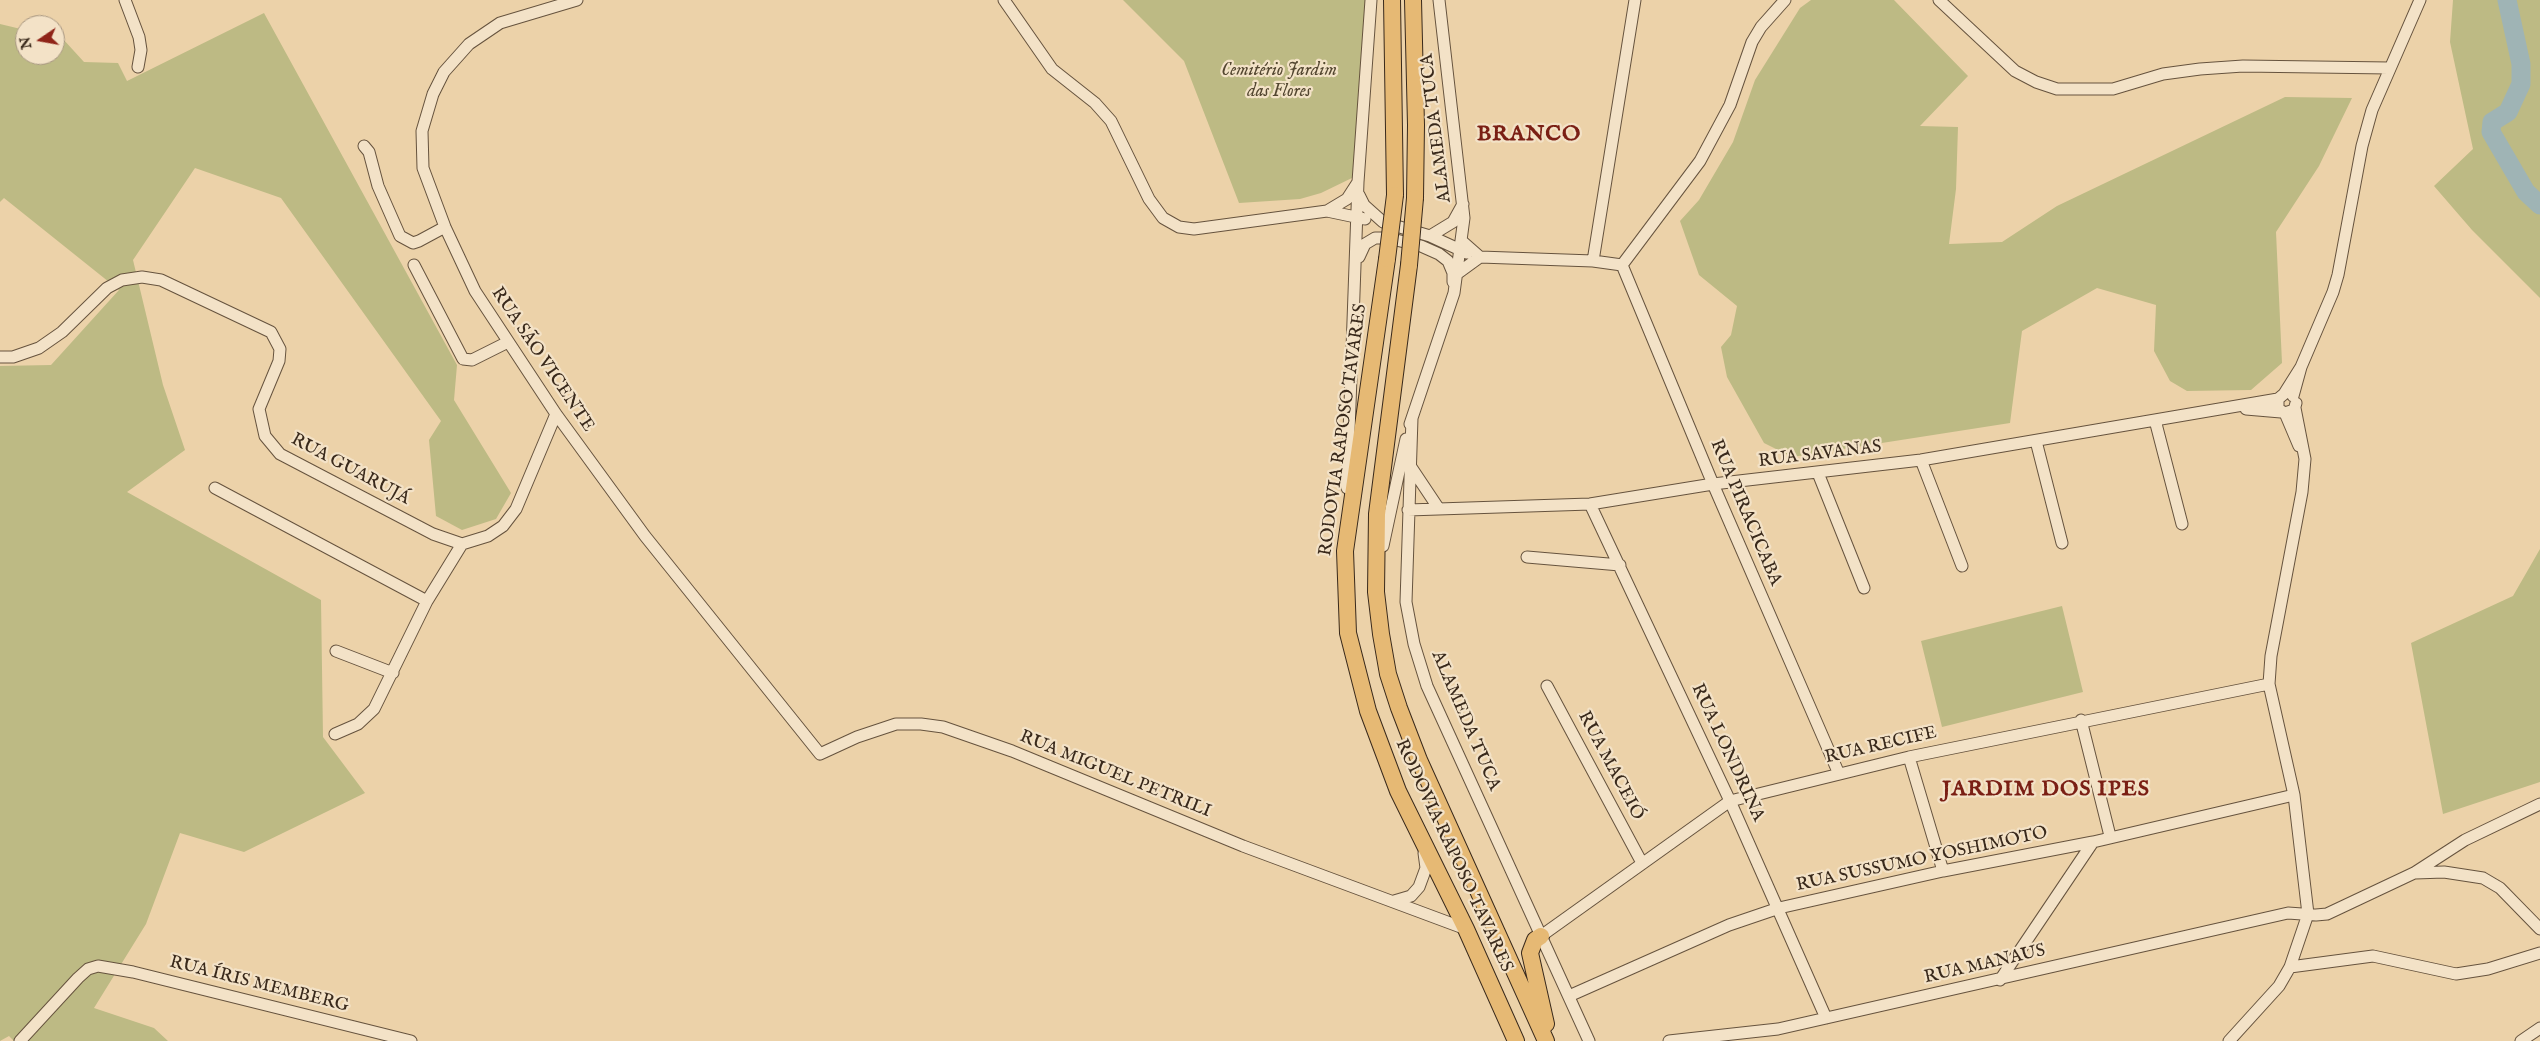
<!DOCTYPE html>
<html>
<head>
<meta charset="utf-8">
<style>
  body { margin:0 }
  #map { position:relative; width:2540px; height:1041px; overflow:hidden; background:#ecd2a9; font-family:"IM FELL English",serif }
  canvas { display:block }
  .north { position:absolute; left:15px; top:15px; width:50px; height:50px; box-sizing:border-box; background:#f3e2c7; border:1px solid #a99882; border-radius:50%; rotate:258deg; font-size:14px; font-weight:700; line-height:20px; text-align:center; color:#39291b }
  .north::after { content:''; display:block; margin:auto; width:18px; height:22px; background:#8f2418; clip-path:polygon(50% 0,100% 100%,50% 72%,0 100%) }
</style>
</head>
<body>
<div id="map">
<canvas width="2540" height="1041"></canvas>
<div class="north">N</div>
</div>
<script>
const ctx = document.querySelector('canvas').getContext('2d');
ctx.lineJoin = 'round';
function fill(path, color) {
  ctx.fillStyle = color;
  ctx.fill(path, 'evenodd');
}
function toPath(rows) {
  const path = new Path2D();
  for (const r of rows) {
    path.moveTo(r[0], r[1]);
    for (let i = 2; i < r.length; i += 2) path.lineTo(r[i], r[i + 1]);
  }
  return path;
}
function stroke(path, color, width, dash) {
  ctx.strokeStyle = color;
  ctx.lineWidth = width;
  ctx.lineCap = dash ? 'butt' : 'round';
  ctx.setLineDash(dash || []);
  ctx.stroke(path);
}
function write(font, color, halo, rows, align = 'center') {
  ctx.font = font + ' "IM FELL English",serif';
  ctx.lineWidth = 4.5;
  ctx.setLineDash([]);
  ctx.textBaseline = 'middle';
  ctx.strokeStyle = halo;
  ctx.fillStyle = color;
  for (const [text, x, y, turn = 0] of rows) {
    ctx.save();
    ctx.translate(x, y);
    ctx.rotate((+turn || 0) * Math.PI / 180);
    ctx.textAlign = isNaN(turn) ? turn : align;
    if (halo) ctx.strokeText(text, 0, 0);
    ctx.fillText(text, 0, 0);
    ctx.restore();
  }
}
const green = toPath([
  [1123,0,1366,0,1354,177,1321,193,1300,199,1239,203,1184,61],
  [1811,0,1894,0,1968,76,1920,126,1958,127,1956,189,1949,244,2002,242,2057,206,2285,97,2352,98,2319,166,2276,232,2282,363,2251,390,2187,391,2170,381,2154,351,2156,305,2097,288,2022,331,2010,423,1792,457,1764,443,1727,377,1721,347,1731,335,1737,306,1699,275,1680,221,1699,200,1733,142,1755,80,1800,8],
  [2453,0,2540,0,2540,298,2472,230,2434,186,2473,149,2450,42],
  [264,13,457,365,454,400,511,493,496,519,462,530,436,516,429,440,441,421,281,198,195,168,133,260,163,385,185,450,127,492,321,600,323,737,365,793,244,852,180,833,146,924,94,1008,154,1028,168,1041,14,1041,9,1036,0,1041,0,366,51,365,119,290,4,198,0,202,0,24,25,30,25,55,55,55,55,37,63,39,84,62,118,63,127,81],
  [2540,549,2540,782,2443,814,2411,643,2513,596],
  [2062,606,2083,692,1942,727,1921,641]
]);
const river = toPath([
  [2507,0,2521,64,2521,84,2508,112,2492,122,2491,132,2526,192,2540,205]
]);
const minor = toPath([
  [125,0,139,37,141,50,138,67],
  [577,0,500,23,469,44,444,72,433,94,422,131,423,168,445,227,475,291,556,414,645,536,820,754,857,737,896,724,921,724,943,727,1012,751,1243,846,1466,929],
  [1004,0,1052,69,1095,103,1111,121,1149,199,1163,218,1179,227,1194,229,1327,211,1347,199,1358,182],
  [1939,0,2015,71,2036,82,2057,89,2113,89,2163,74,2200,69,2243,66,2389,68],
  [364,146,369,152,378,186,400,236,413,243,419,241,445,227],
  [1359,195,1364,205,1383,222,1430,236,1453,222,1463,204],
  [1327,211,1365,219],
  [1430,236,1467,253],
  [1463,242,1480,257,1593,261,1622,265],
  [1359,257,1365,244,1375,238,1388,238,1421,246,1439,254,1448,261,1453,273,1453,282],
  [1593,261,1635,0],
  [414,265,463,359,472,360,508,342],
  [1622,265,1713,484,1839,774],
  [1622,265,1700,161,1730,105,1752,42,1761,27,1785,0],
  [1458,273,1480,257],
  [0,357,13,357,39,348,62,332,107,288,122,280,142,277,161,280,271,332,280,349,279,361,259,409,265,436,280,454,433,534,462,544,488,536,503,526,516,509,556,414],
  [2293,396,2301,367,2333,292,2338,275,2362,146,2372,110,2420,0],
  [2278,399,2278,409,2285,413,2294,410,2296,403],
  [2246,409,2281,412],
  [2285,413,2299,446],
  [1412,418,1406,602,1414,644,1427,686,1589,1041],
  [2155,420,2182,524],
  [1410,424,1454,293,1464,218,1439,0],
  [2036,441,2062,543],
  [1921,460,1962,566],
  [1411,467,1439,509],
  [1818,473,1864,588],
  [215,488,427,601],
  [1347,488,1358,182,1371,0],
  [1590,504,1730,801,1826,1018],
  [1408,510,1590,504,1713,484,1921,460,2278,399,2284,394,2301,367],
  [1383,546,1406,439],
  [1527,557,1620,565],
  [336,651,393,673],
  [1547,686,1642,863],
  [2081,720,2110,836],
  [335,734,358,724,374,709,427,601,462,544],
  [1909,757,1943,871],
  [2415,873,2444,872,2483,878,2500,888,2540,929],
  [1394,901,1411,896,1419,887,1426,868,1424,853],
  [1541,936,1730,801,1909,757,2269,684],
  [2290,967,2373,956,2456,974,2488,969,2540,953],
  [2000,980,2093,842],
  [1569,996,1729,925,1779,908,1943,871,2093,842,2294,795],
  [20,1041,78,978,88,969,98,966,133,972,411,1041],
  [1669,1041,1778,1029,2288,913,2316,915,2327,914,2414,873,2465,840,2540,804],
  [2229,1041,2279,986,2290,967,2308,914,2294,795,2269,684,2271,656,2302,492,2305,459,2295,408],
  [2521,1041,2540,1028]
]);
const highway = toPath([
  [1392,0,1395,195],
  [1413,0,1416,125,1415,198],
  [1387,259,1345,551,1348,633,1368,711,1398,791,1466,929,1516,1041],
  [1409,265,1377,514,1376,592,1381,634,1388,674,1399,708,1419,760,1546,1041],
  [1541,936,1535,940,1530,953,1546,1024]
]);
const highwayBridge = toPath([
  [1387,259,1395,195],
  [1409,265,1415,198]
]);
const parkNames = [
  ["Cemitério Jardim",1279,71],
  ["das Flores",1279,92]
];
const streetNames = [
  ["ALAMEDA TUCA",1437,128,-97],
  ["RUA SÃO VICENTE",542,360,56],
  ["RODOVIA RAPOSO TAVARES",1344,430,-82],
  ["RUA SAVANAS",1820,455,-7],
  ["RUA GUARUJÁ",350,470,28],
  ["RUA PIRACICABA",1745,513,67],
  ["ALAMEDA TUCA",1465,721,67],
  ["RUA RECIFE",1881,746,-13],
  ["RUA LONDRINA",1727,753,65],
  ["RUA MACEIÓ",1610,766,62],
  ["RUA MIGUEL PETRILI",1115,775,22],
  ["RODOVIA RAPOSO TAVARES",1453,856,65],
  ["RUA SUSSUMO YOSHIMOTO",1922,860,-12],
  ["RUA MANAUS",1985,965,-13],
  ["RUA ÍRIS MEMBERG",259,985,14]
];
const districtNames = [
  ["BRANCO",1529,135],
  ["JARDIM DOS IPES",2046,790]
];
fill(green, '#bdba84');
stroke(river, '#9fb4b5', 19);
stroke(minor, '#66533e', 13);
stroke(highway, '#39291b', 18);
stroke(minor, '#f3e2c7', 11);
stroke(highway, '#e6b974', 16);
stroke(highwayBridge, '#39291b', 18, []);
stroke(highwayBridge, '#e6b974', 16);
write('italic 18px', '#534630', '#f3e2c7', parkNames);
write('18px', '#39291b', '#f3e2c7', streetNames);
ctx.letterSpacing = '1px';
write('bold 22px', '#7a1f14', '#f3e2c7', districtNames);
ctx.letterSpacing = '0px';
</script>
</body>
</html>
